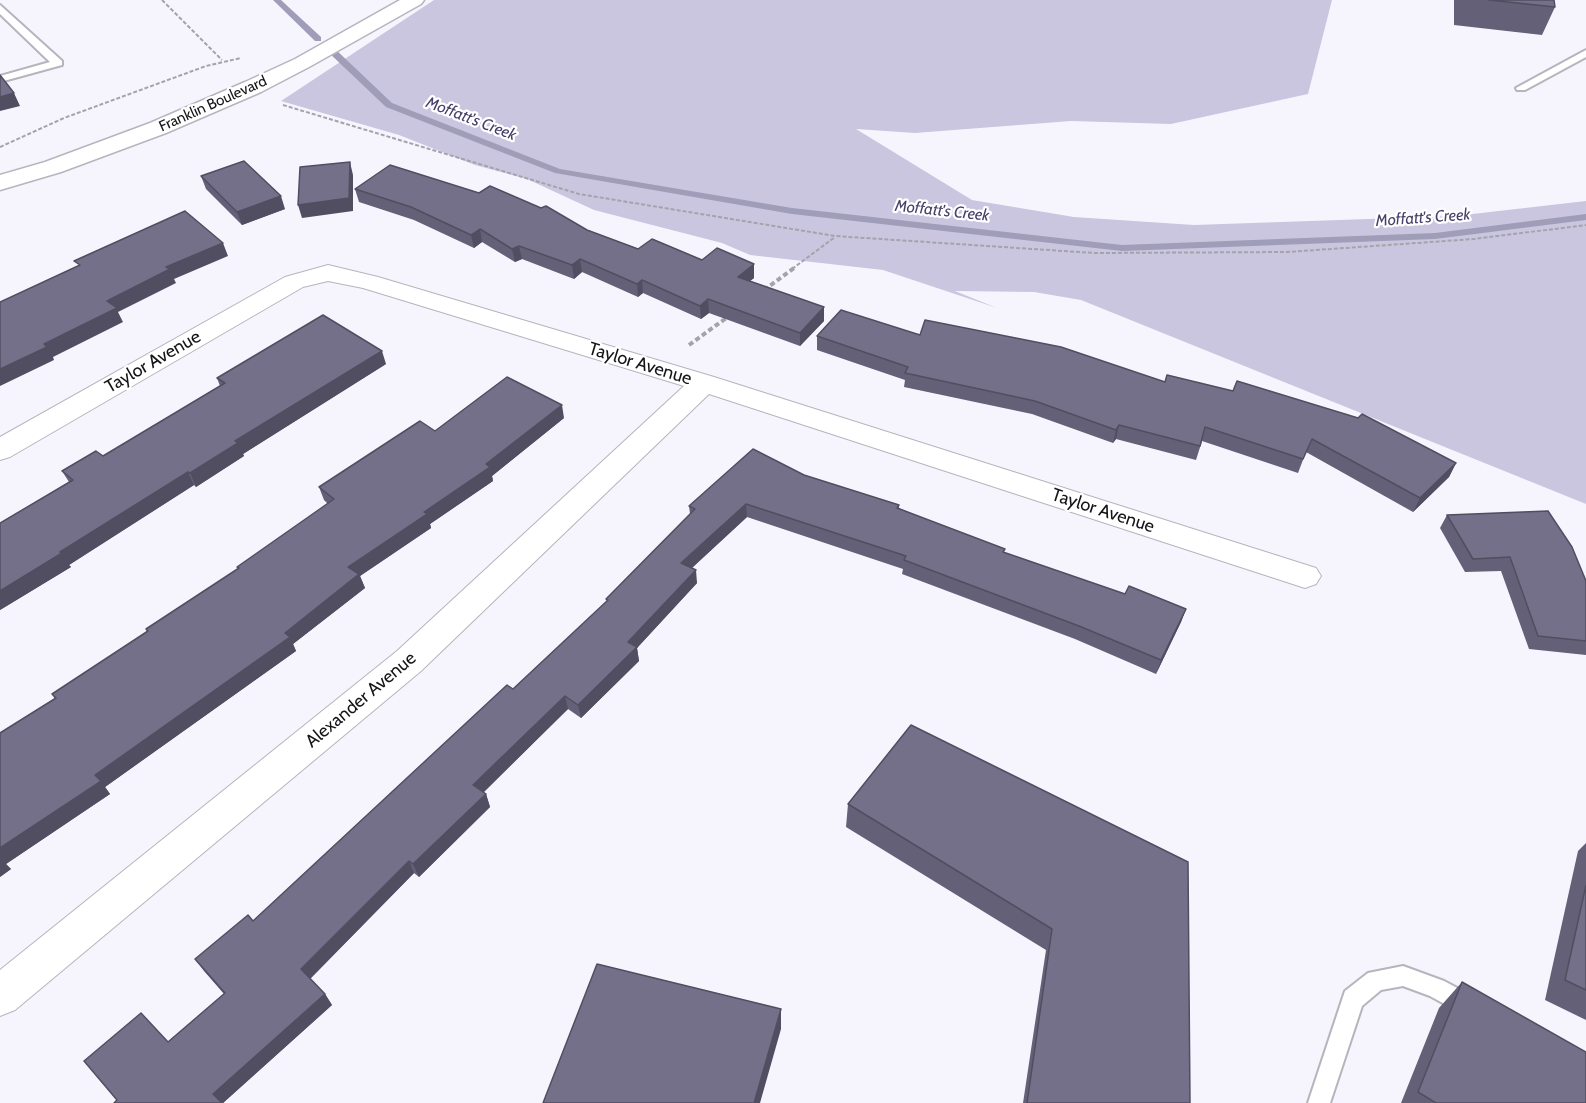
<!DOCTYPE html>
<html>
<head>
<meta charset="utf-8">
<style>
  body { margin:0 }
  canvas { display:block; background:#f6f5fe }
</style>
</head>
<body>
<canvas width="1586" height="1103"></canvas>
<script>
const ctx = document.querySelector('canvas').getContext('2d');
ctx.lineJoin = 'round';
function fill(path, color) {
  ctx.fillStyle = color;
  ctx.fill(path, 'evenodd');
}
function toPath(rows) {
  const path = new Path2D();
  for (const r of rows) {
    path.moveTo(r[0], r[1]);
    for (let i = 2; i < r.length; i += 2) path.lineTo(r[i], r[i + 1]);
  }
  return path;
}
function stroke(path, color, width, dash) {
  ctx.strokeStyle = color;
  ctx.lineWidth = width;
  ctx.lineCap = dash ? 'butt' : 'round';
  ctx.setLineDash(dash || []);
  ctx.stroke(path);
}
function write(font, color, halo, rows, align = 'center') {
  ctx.font = font + ' Cabin,sans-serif';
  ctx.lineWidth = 4.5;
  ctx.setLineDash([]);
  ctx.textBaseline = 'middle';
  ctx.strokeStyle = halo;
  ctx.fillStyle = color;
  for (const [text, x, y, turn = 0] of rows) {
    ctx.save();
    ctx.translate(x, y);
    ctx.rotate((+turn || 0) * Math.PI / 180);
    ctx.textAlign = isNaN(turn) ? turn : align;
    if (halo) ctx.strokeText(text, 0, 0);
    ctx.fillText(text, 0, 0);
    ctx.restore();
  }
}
const green = toPath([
  [434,0,1332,0,1308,94,1171,124,1071,121,915,133,856,129,972,200,1074,217,1194,225,1455,216,1586,201,1586,504,1081,300,1034,292,955,291,997,308,883,270,750,255,722,243,594,210,527,179,475,165,399,135,281,101]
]);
const stream = toPath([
  [273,0,281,0,321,37,321,41,315,41,273,0],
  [327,47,333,47,392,103,560,169,792,208,1122,245,1435,233,1586,214,1586,220,1435,239,1122,251,792,214,555,173,386,107,327,51,327,47]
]);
const pathFar1 = toPath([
  [162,0,222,60],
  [283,105,579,194,835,236,1094,253,1287,252,1474,239,1586,225],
  [0,147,64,118,206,66,241,58],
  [792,269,835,237]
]);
const path = toPath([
  [764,290,794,268],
  [689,345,729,316]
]);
const service = toPath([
  [0,5,62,61,62,65,0,82,0,76,50,62,0,14,0,5],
  [1586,50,1586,57,1525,90,1517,90,1516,88,1586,50],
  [1403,966,1444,981,1478,999,1481,1007,1478,1015,1470,1018,1430,996,1403,986,1381,990,1362,1006,1330,1103,1308,1103,1345,991,1368,973,1403,966]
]);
const minor = toPath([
  [328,265,378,277,714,377,1316,568,1321,576,1316,584,1305,588,709,394,421,671,15,1010,0,1016,0,970,397,651,684,386,363,288,328,281,303,287,10,457,0,460,0,437,285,277,328,265]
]);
const secondary = toPath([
  [400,0,424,0,421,4,309,67,261,92,166,133,61,172,0,190,0,175,45,162,150,123,245,82,295,59,400,0]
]);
const wall = toPath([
  [1454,0,1554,0,1555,7,1542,35,1454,25],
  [201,176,285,209,242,225,206,189],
  [355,189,587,230,638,249,702,260,754,264,754,278,750,281,824,321,800,346,709,313,701,319,643,293,638,297,582,272,574,279,522,259,515,262,482,242,474,248,414,220,359,202],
  [920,335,1165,382,1456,463,1449,477,1413,512,1306,452,1298,473,1202,441,1196,460,1116,439,1113,443,1032,414,904,387,905,380,817,350,817,336],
  [386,364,243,454,244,456,196,487,194,485,69,565,71,567,0,610,0,523,69,482,62,471,103,456,220,386,217,378],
  [564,418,492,476,493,481,430,524,431,528,360,576,365,588,293,644,296,651,105,787,110,794,6,864,11,869,0,877,55,699,52,694,147,632,146,629,238,569,237,567,328,504,324,500,319,487,435,431],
  [804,475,899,505,899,508,1004,553,1125,594,1186,609,1181,622,1156,674,1075,639,902,574,903,569,747,517,692,568,697,583,637,648,639,661,581,718,568,709,483,792,486,794,490,807,419,877,414,873,310,979,325,994,332,1005,223,1103,114,1103,168,1042,224,994,204,971,195,959,253,921,513,689,607,602,606,599,690,514,689,506],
  [1447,515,1586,581,1586,655,1529,649,1501,571,1465,572,1440,528],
  [911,725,1190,1103,1023,1103,1046,950,846,827,848,804],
  [1586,843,1586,1020,1545,1000,1578,851],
  [1462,982,1586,1103,1401,1103,1439,1008]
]);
const shadedWall = toPath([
  [14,93,20,106,0,111,0,97],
  [350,162,353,175,353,211,302,218,298,205],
  [281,196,285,209,242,225,237,212],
  [480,229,482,242,474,248,471,235],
  [223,243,228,256,174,279,176,283,118,312,123,322,53,357,54,360,0,386,0,369,44,344,107,301,166,267],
  [519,246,522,259,515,262,512,249],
  [580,259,582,272,574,279,572,265],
  [754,264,754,278,738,290,738,277],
  [642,280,643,293,638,297,637,284],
  [708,299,709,313,701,319,700,306],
  [824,307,824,321,800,346,800,333],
  [382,351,386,364,243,454,244,456,196,487,190,473,235,441],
  [562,405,564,418,492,476,493,481,430,524,431,528,360,576,365,588,293,644,296,651,105,787,110,794,6,864,11,869,0,877,0,848,95,775,285,633,348,567,424,512],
  [1119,425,1116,439,1113,443,1116,430],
  [1456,463,1449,477,1413,512,1420,498],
  [188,472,194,485,69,565,71,567,0,610,0,591,60,552],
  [746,504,747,517,683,576,681,563],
  [696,570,697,583,637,648,639,661,581,718,578,705,628,642],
  [1186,609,1181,622,1156,674,1161,660],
  [565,696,568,709,478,798,473,785],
  [486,794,490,807,419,877,413,864],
  [409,861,414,873,308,981,301,969],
  [325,994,332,1005,223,1103,222,1103,213,1094],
  [781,1009,781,1029,760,1103,754,1103]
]);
const building = toPath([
  [1489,0,1554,0,1555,7,1489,0],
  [0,75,14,93,0,97,0,75],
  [244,161,281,196,237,212,201,176,244,161],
  [350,162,349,198,298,205,300,167,350,162],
  [390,165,479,193,490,186,541,208,546,206,587,230,638,249,652,239,702,260,717,248,754,264,738,277,824,307,800,333,708,299,700,306,642,280,637,284,580,259,572,265,519,246,512,249,480,229,471,235,411,207,355,189,390,165],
  [185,211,223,243,166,267,170,269,107,301,117,308,44,344,47,347,0,369,0,302,80,265,74,261,185,211],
  [841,310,920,335,925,320,1061,347,1165,382,1167,375,1233,391,1237,381,1358,418,1362,414,1456,463,1420,498,1312,439,1303,459,1205,427,1200,446,1119,425,1116,430,1035,401,905,373,908,367,817,336,841,310],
  [323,315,382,351,235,441,238,443,190,473,188,472,60,552,62,553,0,591,0,523,73,480,62,471,96,451,103,456,225,383,217,378,323,315],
  [507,377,562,405,486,464,490,467,424,512,427,514,348,567,359,574,285,633,290,637,95,775,101,781,0,848,0,733,56,698,52,694,148,631,146,629,239,568,237,567,334,499,319,487,420,421,435,431,507,377],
  [753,449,804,475,899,505,897,508,1005,549,1003,552,1125,594,1129,586,1186,609,1161,660,1079,626,904,560,906,556,746,504,681,563,696,570,628,642,637,647,578,705,565,696,473,785,486,794,413,864,409,861,301,969,325,994,213,1094,221,1102,220,1103,114,1103,117,1100,84,1061,141,1013,168,1042,225,993,195,959,248,915,253,921,507,685,513,689,608,600,606,599,695,509,689,506,753,449],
  [1548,511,1572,547,1586,581,1586,641,1538,636,1510,557,1473,559,1447,515,1548,511],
  [911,725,1188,862,1190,1103,1027,1103,1052,929,848,804,911,725],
  [1586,885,1586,990,1565,980,1586,885],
  [597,964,781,1009,754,1103,543,1103,597,964],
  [1462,982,1586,1052,1586,1103,1436,1103,1418,1092,1462,982]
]);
const farStreetnames = [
  ["Franklin Boulevard",213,104,-24]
];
const farWaternames = [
  ["Moffatt's Creek",471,119,21],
  ["Moffatt's Creek",942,211,6],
  ["Moffatt's Creek",1423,218,-4]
];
const streetNames = [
  ["Taylor Avenue",153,362,-30],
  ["Taylor Avenue",640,364,17],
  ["Taylor Avenue",1103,511,18],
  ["Alexander Avenue",361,700,-40]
];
fill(green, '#cac6e0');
fill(stream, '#a09db8');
stroke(service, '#b6b5bd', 4);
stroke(minor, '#b6b5bd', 2);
stroke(secondary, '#b6b5bd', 3);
stroke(pathFar1, '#a4a3aa', 2, [4, 2]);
stroke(path, '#a4a3aa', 4, [5, 3]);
fill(service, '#fff');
fill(minor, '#fff');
fill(secondary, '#fff');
fill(wall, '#646077');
fill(shadedWall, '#514e61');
fill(building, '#74708a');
stroke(building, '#514e61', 1.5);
write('15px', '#151518', '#fff', farStreetnames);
write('italic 16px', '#48406a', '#fff', farWaternames);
write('18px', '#151518', '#fff', streetNames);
</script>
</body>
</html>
